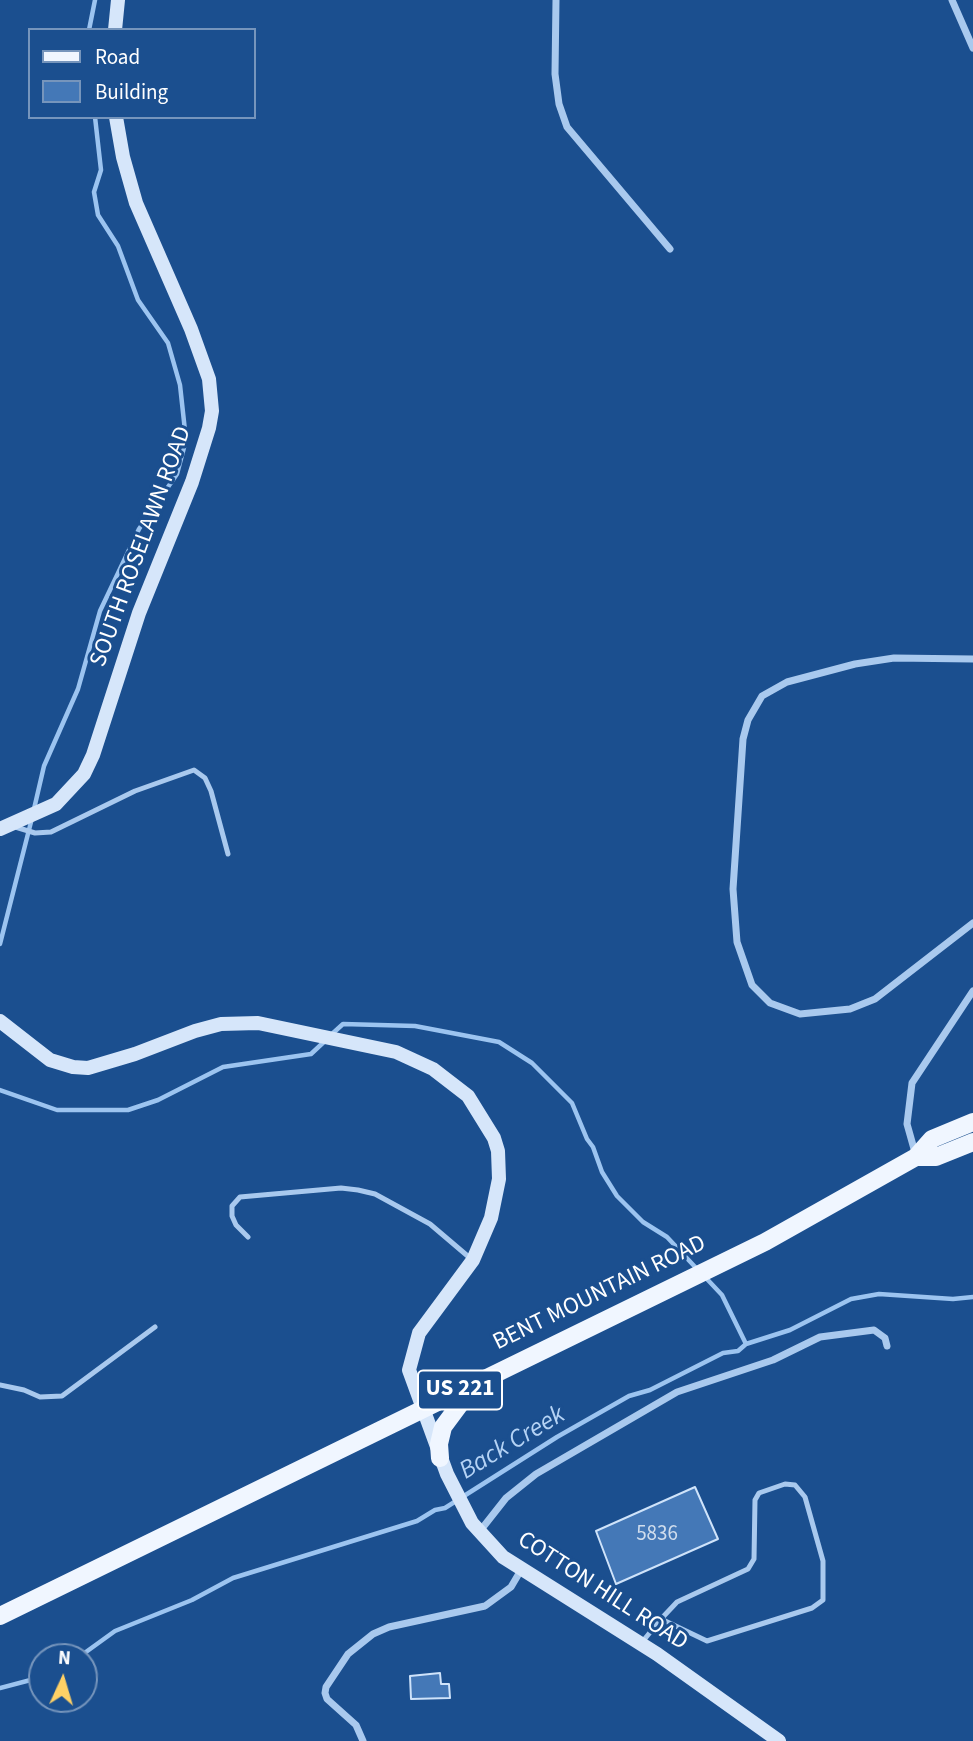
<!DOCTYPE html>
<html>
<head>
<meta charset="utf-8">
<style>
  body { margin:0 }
  #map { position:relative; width:973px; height:1741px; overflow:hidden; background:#1b4f8f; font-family:"Source Sans 3",sans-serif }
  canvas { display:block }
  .legend { position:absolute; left:28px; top:28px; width:228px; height:91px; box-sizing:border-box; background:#1b4f8f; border:2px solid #7695bc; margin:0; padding:9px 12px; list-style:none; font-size:21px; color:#fff }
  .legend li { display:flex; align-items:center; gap:14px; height:35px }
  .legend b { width:35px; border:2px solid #7695bc }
  .north { position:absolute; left:28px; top:1643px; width:70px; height:70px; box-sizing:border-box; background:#1b4f8f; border:2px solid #7695bc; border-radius:50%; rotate:4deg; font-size:19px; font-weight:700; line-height:28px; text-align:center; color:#fff }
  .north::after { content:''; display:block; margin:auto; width:24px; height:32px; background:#ffd166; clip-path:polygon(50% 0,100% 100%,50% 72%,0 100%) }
</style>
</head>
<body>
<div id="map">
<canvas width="973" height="1741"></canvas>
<ul class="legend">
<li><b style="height:9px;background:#f0f6ff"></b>Road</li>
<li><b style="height:19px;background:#4478b7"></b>Building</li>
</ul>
<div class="north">N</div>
</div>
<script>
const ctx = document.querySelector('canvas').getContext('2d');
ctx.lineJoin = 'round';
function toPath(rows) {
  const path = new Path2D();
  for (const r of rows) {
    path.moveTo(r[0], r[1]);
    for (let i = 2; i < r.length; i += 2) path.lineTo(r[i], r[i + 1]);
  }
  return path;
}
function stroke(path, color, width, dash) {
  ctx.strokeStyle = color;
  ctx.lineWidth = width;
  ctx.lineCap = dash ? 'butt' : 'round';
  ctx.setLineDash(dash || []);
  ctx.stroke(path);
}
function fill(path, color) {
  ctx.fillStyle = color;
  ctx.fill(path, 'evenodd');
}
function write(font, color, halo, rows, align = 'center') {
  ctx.font = font + ' "Source Sans 3",sans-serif';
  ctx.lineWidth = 6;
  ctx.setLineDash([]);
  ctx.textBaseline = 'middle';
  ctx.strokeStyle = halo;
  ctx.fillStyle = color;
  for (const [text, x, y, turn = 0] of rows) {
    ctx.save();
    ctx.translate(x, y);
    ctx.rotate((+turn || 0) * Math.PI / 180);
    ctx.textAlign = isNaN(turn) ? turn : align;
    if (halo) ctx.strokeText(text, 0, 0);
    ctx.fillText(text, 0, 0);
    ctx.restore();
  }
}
const stream = toPath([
  [89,30,95,0],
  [34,809,44,766,78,689,100,611,139,529,177,474,186,440,180,385,168,343,138,300,118,246,98,215,94,192,101,170,95,117],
  [0,944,32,818],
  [332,1034,343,1024,415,1026,499,1042,532,1063,572,1103,587,1139,593,1147,602,1172,617,1196,643,1222,667,1237,697,1269],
  [0,1090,57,1110,128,1110,158,1100,223,1067,311,1054,326,1040],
  [706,1278,722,1295,746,1344],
  [79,1657,115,1631,192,1600,233,1578,417,1521,435,1510,445,1508,557,1437,629,1396,650,1390,723,1353,738,1351,746,1344,790,1330,851,1299,879,1294,953,1299,973,1297],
  [0,1688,42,1677]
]);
const building = toPath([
  [695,1487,718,1539,616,1584,596,1531,695,1487],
  [440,1673,441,1684,449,1684,450,1698,411,1699,410,1676,440,1673]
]);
const lane = toPath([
  [12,826,35,833,51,832,135,791,194,770,205,778,211,791,228,854],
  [248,1237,236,1225,232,1216,232,1206,240,1197,341,1188,358,1190,375,1194,430,1224,470,1258],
  [0,1385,24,1390,40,1397,62,1396,155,1327],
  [643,1641,661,1619,707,1641,812,1608,823,1600,823,1561,805,1497,795,1485,785,1484,759,1493,755,1500,754,1559,748,1569,677,1602,661,1619]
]);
const street = toPath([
  [556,0,555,74,559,104,567,127,670,249],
  [952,0,973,48],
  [973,659,894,658,855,664,787,682,762,696,748,720,743,739,733,889,737,942,752,985,770,1003,800,1014,850,1009,875,999,973,923],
  [916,1156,907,1124,912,1083,973,991],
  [480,1531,506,1498,536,1474,677,1392,773,1360,820,1337,874,1330,885,1338,887,1346],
  [363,1741,356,1725,327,1699,325,1693,326,1687,348,1654,373,1634,389,1627,485,1606,511,1587,521,1570]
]);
const secondary = toPath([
  [115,30,118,0],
  [0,829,56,804,84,774,93,755,139,613,192,482,209,428,212,411,209,379,191,329,136,203,123,157,116,117],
  [0,1021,50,1060,73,1067,88,1068,135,1054,195,1031,221,1024,258,1023,396,1052,433,1069,468,1096,494,1138,498,1151,499,1179,491,1218,473,1260,419,1333,409,1370,447,1474,472,1523,503,1557,657,1654,779,1741]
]);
const primary = toPath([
  [916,1157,936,1157,973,1142],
  [440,1458,439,1444,443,1427,472,1388],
  [0,1616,765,1242,916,1157,932,1139,973,1122]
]);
const numberNames = [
  ["5836",657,1535]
];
const shields = [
  [460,1390,84]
];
const shieldNames = [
  ["US 221",460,1390]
];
const streetNames = [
  ["SOUTH ROSELAWN ROAD",142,547,-70],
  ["BENT MOUNTAIN ROAD",600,1294,-26],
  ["COTTON HILL ROAD",602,1592,33]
];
const waterNames = [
  ["Back Creek",513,1444,-31]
];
stroke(stream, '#9cc4f0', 4.5);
fill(building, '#4478b7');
stroke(building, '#cfe3fa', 2);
stroke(lane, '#a9c9ee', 5);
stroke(street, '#a9c9ee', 7);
stroke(secondary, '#d6e6fa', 14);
stroke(primary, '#f0f6ff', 18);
write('21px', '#d0dded', null, numberNames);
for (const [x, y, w] of shields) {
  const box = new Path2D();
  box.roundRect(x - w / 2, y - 19.5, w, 39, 5);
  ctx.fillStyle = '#1b4f8f';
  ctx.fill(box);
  stroke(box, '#fff', 2);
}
write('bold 23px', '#fff', null, shieldNames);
write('24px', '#fff', '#1b4f8f', streetNames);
write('italic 26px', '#b5d3f5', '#1b4f8f', waterNames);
</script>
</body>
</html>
